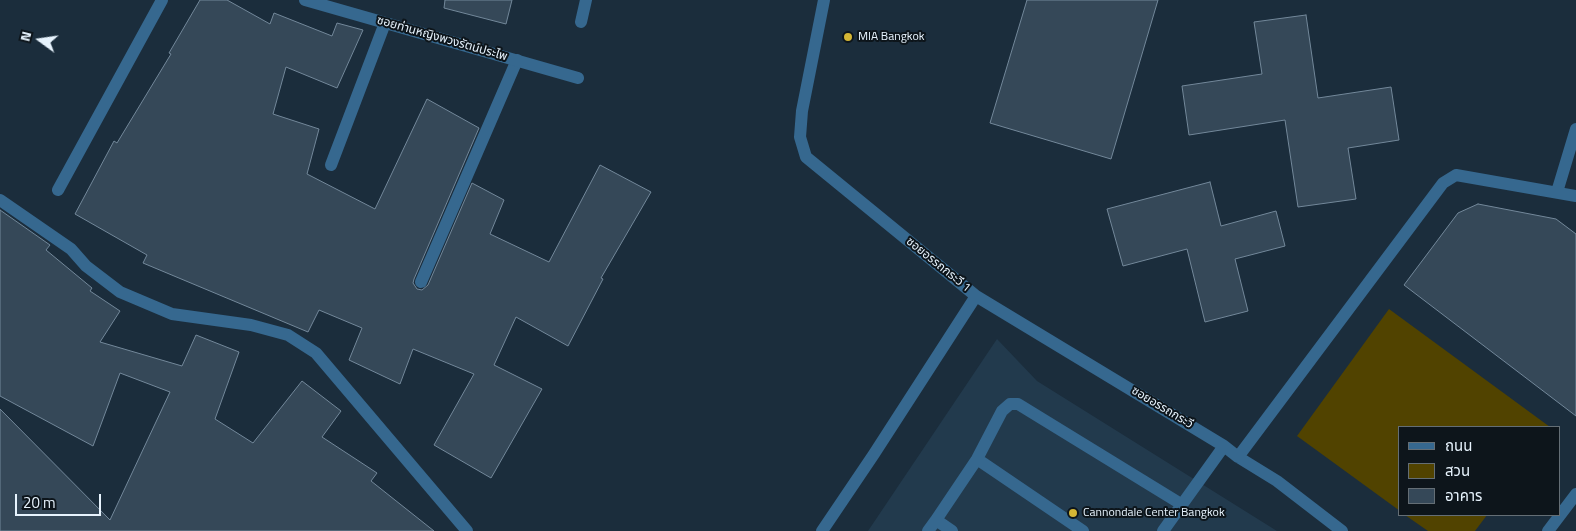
<!DOCTYPE html>
<html>
<head>
<meta charset="utf-8">
<style>
  body { margin:0 }
  #map { position:relative; width:1576px; height:531px; overflow:hidden; background:#1b2d3c; font-family:"Titillium Web","Noto Sans Thai",sans-serif }
  canvas { display:block }
  .legend { position:absolute; left:1398px; top:426px; width:162px; height:90px; box-sizing:border-box; background:#0d151b; border:1px solid #646e75; margin:0; padding:6px 9px; list-style:none; font-size:15px; color:#e7f3fd }
  .legend li { display:flex; align-items:center; gap:10px; height:25px }
  .legend b { width:25px; border:1px solid #646e75 }
  .north { position:absolute; left:15px; top:15px; width:50px; height:50px; -webkit-text-stroke:4px #0d151b; paint-order:stroke; rotate:284deg; font-size:14px; font-weight:700; line-height:20px; text-align:center; color:#e7f3fd }
  .north::after { content:''; display:block; margin:auto; width:18px; height:22px; background:#e7f3fd; clip-path:polygon(50% 0,100% 100%,50% 72%,0 100%) }
  .scale { position:absolute; left:15px; top:494px; width:86px; height:22px; box-sizing:border-box; border:2px solid #e7f3fd; border-top:0; padding-left:6px; font-size:15px; line-height:18px; white-space:nowrap; color:#e7f3fd; -webkit-text-stroke:4px #0d151b; paint-order:stroke }
</style>
</head>
<body>
<div id="map">
<canvas width="1576" height="531"></canvas>
<ul class="legend">
<li><b style="height:6px;background:#36688f"></b>ถนน</li>
<li><b style="height:14px;background:#514300"></b>สวน</li>
<li><b style="height:14px;background:#354858"></b>อาคาร</li>
</ul>
<div class="north">N</div>
<div class="scale">20 m</div>
</div>
<script>
const ctx = document.querySelector('canvas').getContext('2d');
ctx.lineJoin = 'round';
function fill(path, color) {
  ctx.fillStyle = color;
  ctx.fill(path, 'evenodd');
}
function toPath(rows) {
  const path = new Path2D();
  for (const r of rows) {
    path.moveTo(r[0], r[1]);
    for (let i = 2; i < r.length; i += 2) path.lineTo(r[i], r[i + 1]);
  }
  return path;
}
function stroke(path, color, width, dash) {
  ctx.strokeStyle = color;
  ctx.lineWidth = width;
  ctx.lineCap = dash ? 'butt' : 'round';
  ctx.setLineDash(dash || []);
  ctx.stroke(path);
}
function write(font, color, halo, rows, align = 'center') {
  ctx.font = font + ' "Titillium Web","Noto Sans Thai",sans-serif';
  ctx.lineWidth = 4;
  ctx.setLineDash([]);
  ctx.textBaseline = 'middle';
  ctx.strokeStyle = halo;
  ctx.fillStyle = color;
  for (const [text, x, y, turn = 0] of rows) {
    ctx.save();
    ctx.translate(x, y);
    ctx.rotate((+turn || 0) * Math.PI / 180);
    ctx.textAlign = isNaN(turn) ? turn : align;
    if (halo) ctx.strokeText(text, 0, 0);
    ctx.fillText(text, 0, 0);
    ctx.restore();
  }
}
const built = toPath([
  [997,339,1037,381,1277,531,868,531]
]);
const green = toPath([
  [1389,309,1550,427,1400,427,1400,511,1297,436],
  [1405,515,1487,515,1475,531,1428,531]
]);
const building = toPath([
  [200,0,227,0,270,24,274,13,332,36,337,23,363,30,337,88,286,67,273,114,319,129,307,174,375,209,427,99,479,128,414,279,413,283,417,289,422,290,428,285,472,183,504,200,490,234,549,262,600,165,651,192,601,278,603,279,568,346,516,317,494,365,542,389,491,478,434,445,474,374,413,349,400,384,349,360,362,328,319,310,308,332,143,263,147,255,75,214,114,141,117,143,171,54,169,53,200,0],
  [445,0,512,0,506,24,444,8,445,0],
  [1027,0,1158,0,1111,159,990,123,1027,0],
  [1306,15,1318,98,1391,87,1399,140,1348,148,1356,199,1298,207,1285,120,1189,135,1182,86,1262,74,1254,22,1306,15],
  [1210,182,1221,226,1276,211,1285,246,1235,259,1248,311,1205,322,1187,249,1123,266,1107,209,1210,182],
  [1478,204,1556,219,1576,234,1576,416,1404,285,1458,213,1478,204],
  [0,210,50,245,46,250,92,288,90,291,120,311,100,342,182,366,196,335,239,352,215,419,253,443,302,381,341,411,322,437,377,473,371,481,434,531,0,531,0,409,110,520,170,392,120,373,93,446,0,396,0,210]
]);
const service = toPath([
  [331,165,385,23],
  [421,282,517,60]
]);
const minor = toPath([
  [305,0,578,78],
  [581,22,586,0],
  [58,190,162,0],
  [1557,192,1576,129],
  [0,200,71,249,86,266,120,292,172,314,251,325,288,335,316,353,467,531],
  [976,296,1224,446,1238,457,1277,481,1342,531],
  [1238,457,1443,183,1456,175,1576,196],
  [977,459,1083,531],
  [822,531,874,454,976,296,806,157,800,137,802,111,824,0],
  [928,531,936,520],
  [952,531,936,520,977,459,1002,411,1010,404,1018,404,1181,504],
  [1163,531,1224,446],
  [1548,531,1576,494]
]);
const markers = [
  [848,37,5,"#d4b635"],
  [1073,513,5,"#d4b635"]
];
const poiNames = [
  ["MIA Bangkok",858,37],
  ["Cannondale Center Bangkok",1083,513]
];
const streetNames = [
  ["ซอยท่านหญิงพวงรัตน์ประไพ",442,39,16],
  ["ซอยอรรถกระวี 1",938,265,39],
  ["ซอยอรรถกระวี",1162,408,31]
];
fill(built, '#223a4d');
fill(green, '#514300');
fill(building, '#354858');
stroke(building, '#73889a', 1);
stroke(service, '#36688f', 12);
stroke(minor, '#36688f', 12);
for (const [x, y, r, color] of markers) {
  const dot = new Path2D();
  dot.arc(x, y, r, 0, 2 * Math.PI);
  ctx.fillStyle = color;
  ctx.fill(dot);
  stroke(dot, '#0d151b', 2);
}
write('12px', '#e7f3fd', '#0d151b', poiNames, 'left');
write('12px', '#e7f3fd', '#0d151b', streetNames);
</script>
</body>
</html>
